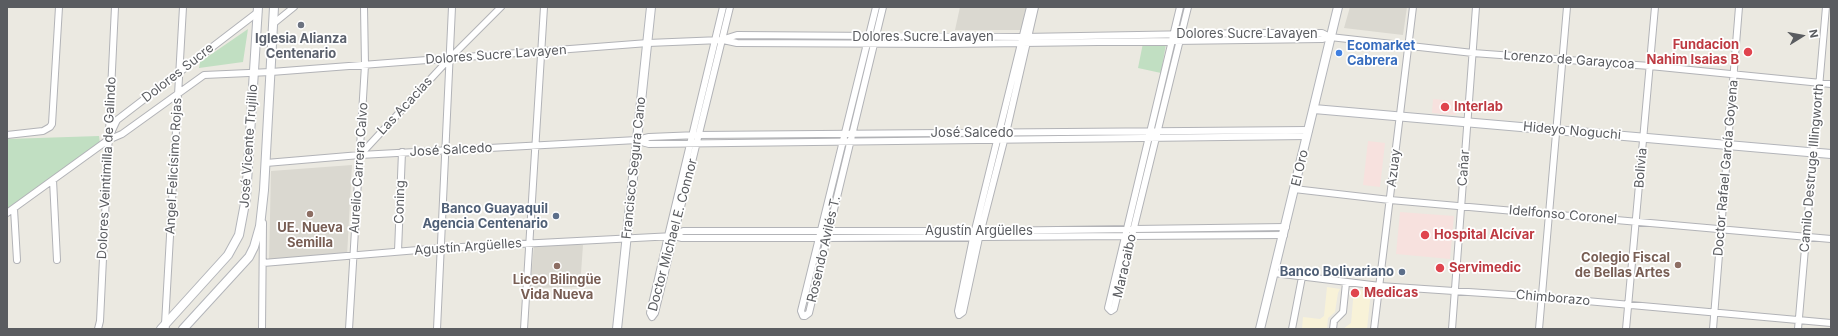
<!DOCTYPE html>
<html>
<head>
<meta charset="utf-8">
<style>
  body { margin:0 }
  #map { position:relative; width:1838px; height:336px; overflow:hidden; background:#ebe9e1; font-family:Inter,sans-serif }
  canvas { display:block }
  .frame { position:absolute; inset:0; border:8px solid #5a5c60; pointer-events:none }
  .north { position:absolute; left:1782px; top:16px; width:40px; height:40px; -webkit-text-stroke:3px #fff; paint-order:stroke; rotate:79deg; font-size:11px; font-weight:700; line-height:16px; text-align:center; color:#5a5c60 }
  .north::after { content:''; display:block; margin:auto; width:14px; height:18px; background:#5a5c60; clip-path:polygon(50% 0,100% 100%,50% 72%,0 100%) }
</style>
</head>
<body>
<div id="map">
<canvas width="1838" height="336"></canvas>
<div class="frame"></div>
<div class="north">N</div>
</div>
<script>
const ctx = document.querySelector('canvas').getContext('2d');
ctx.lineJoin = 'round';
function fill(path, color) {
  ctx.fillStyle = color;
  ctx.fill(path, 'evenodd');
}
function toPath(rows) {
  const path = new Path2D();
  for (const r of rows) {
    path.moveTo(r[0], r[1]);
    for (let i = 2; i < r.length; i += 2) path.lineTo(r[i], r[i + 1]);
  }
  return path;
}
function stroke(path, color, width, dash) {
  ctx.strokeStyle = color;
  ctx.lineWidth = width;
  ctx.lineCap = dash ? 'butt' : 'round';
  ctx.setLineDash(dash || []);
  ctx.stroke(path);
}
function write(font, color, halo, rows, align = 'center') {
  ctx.font = font + ' Inter,sans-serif';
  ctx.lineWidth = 3.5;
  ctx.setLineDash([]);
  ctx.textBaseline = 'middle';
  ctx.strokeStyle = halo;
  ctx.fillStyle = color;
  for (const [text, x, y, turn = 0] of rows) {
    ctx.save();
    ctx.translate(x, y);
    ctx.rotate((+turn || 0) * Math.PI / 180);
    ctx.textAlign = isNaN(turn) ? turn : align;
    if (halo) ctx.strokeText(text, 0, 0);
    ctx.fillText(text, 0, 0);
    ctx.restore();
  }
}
const commercial = toPath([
  [1327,287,1340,289,1338,293,1335,312,1328,318,1327,329,1302,329,1303,317,1320,319,1324,316],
  [1354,289,1371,291,1367,329,1343,329,1351,323]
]);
const education = toPath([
  [960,7,1026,7,1021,30,955,30],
  [1350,7,1407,7,1403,35,1344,28],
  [352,165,347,256,269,262,271,171],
  [534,245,583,245,580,287,530,288]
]);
const medical = toPath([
  [1433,99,1457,101,1456,115,1432,113],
  [1368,141,1385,143,1380,187,1363,185],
  [1400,212,1454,216,1450,259,1396,254]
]);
const green = toPath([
  [248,29,243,62,199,68,200,62],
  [1143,43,1166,44,1161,73,1138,68],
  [99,136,100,143,7,209,7,139]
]);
const street = toPath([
  [723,7,668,236,650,313,652,317,655,313,730,7],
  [876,7,801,311,803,316,805,316,809,313,883,7],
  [1030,7,973,238,958,311,959,315,963,312,979,238,1006,133,1035,7],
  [1180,7,1108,308,1111,311,1114,309,1188,7],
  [273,24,294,7],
  [723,40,737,43,948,44,1322,39,1330,37,1473,53,1650,66,1831,84],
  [7,135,43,131,50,127,52,124,59,7],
  [109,137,117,120,258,12],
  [638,141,649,144,1307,136],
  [360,155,450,58,501,7],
  [266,163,360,155,637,140,649,137,698,135,1309,130],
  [53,180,57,260],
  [1294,189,1390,200,1831,239],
  [14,209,17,260],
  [7,213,108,140,122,134,204,75,271,72,648,43,721,40,737,35,1023,37,1253,33,1322,33,1330,37],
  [674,236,683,231,981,231,1286,227],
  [398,251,402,152],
  [263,263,442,248,674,236,682,238,827,238,1284,235],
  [1274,273,1380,286,1542,297,1831,323],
  [98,329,100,321,115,7],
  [166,329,165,324,183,7],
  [262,329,263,223],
  [349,329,365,65,364,7],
  [437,329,452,7],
  [524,329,544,7],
  [1292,329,1302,277],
  [1333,329,1334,321,1343,312,1346,283],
  [1374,329,1413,7],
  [1452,329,1476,7],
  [1539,329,1567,7],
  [1626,329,1655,7],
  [1713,329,1739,7],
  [1798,329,1826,7]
]);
const secondary = toPath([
  [1314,109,1831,154],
  [161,329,228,255,239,235,246,198,258,7],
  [183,329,249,257,254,247,260,226,264,190,274,7],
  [617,329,651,7],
  [1260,329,1338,7]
]);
const markers = [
  [301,25,4,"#6b7280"],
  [1748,52,5,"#e0444e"],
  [1339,53,4,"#3f7fe0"],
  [1445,107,5,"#e0444e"],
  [310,214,4,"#8d6e63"],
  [556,216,4,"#5c6f8a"],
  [1425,235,5,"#e0444e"],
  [1678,265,4,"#8d6e63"],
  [557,266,4,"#8d6e63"],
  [1440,268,5,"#e0444e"],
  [1402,272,4,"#5c6f8a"],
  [1355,293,5,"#e0444e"]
];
const streetNames = [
  ["Dolores Sucre Lavayen",1247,34],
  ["Dolores Sucre Lavayen",923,37],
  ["Dolores Sucre Lavayen",496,55,-4],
  ["Lorenzo de Garaycoa",1569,60,4],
  ["Dolores Sucre",178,73,-38],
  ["Las Acacias",405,106,-47],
  ["Hideyo Noguchi",1572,131,5],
  ["José Salcedo",972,133],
  ["José Vicente Trujillo",249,146,-86],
  ["José Salcedo",451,150,-3],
  ["Angel Felicísimo Rojas",174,166,-87],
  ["Dolores Veintimilla de Galindo",107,168,-87],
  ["Aurelio Carrera Calvo",359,168,-86],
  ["Francisco Segura Cano",634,168,-84],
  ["El Oro",1300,168,-77],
  ["Azuay",1394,168,-83],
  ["Cañar",1464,168,-86],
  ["Bolivia",1641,168,-85],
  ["Doctor Rafael García Goyena",1726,168,-85],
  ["Camilo Destruge Illingworth",1812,168,-85],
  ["Coning",400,202,-88],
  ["Idelfonso Coronel",1563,215,5],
  ["Agustín Argüelles",979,231],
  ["Doctor Michael E. Connor",673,235,-75],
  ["Agustín Argüelles",468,247,-4],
  ["Rosendo Avilés T.",824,249,-77],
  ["Maracaibo",1125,266,-77],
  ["Chimborazo",1553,298,5]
];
const worshipNames = [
  ["Iglesia Alianza",301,39],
  ["Centenario",301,54]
];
const healthNames = [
  ["Fundacion",1739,45,"right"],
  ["Nahim Isaias B",1739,60,"right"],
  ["Interlab",1454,107],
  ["Hospital Alcívar",1434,235],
  ["Servimedic",1449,268],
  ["Medicas",1364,293]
];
const shopNames = [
  ["Ecomarket",1347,46],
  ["Cabrera",1347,61]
];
const serviceNames = [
  ["Banco Guayaquil",548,209],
  ["Agencia Centenario",548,224],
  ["Banco Bolivariano",1394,272]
];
const educationNames = [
  ["UE. Nueva",310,228],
  ["Semilla",310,243],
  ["Colegio Fiscal",1670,258,"right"],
  ["de Bellas Artes",1670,273,"right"],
  ["Liceo Bilingüe",557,280],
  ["Vida Nueva",557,295]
];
fill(commercial, '#f8f2d8');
fill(education, '#dad8d0');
fill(medical, '#f7e1de');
fill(green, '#c1dfc2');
stroke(street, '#b2b3b7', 8);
stroke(secondary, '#b3b5ba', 10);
stroke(street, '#fff', 6);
stroke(secondary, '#fff', 8);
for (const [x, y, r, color] of markers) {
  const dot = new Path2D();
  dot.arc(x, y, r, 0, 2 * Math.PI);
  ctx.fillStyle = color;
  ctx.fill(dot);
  stroke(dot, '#fff', 1.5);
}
write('13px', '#5a5c60', '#fff', streetNames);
write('bold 13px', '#5b616d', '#fff', worshipNames);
write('bold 13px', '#be3a42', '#fff', healthNames, 'left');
write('bold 13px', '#366cbe', '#fff', shopNames, 'left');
write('bold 13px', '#4e5e75', '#fff', serviceNames, 'right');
write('bold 13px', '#785e54', '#fff', educationNames);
</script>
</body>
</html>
